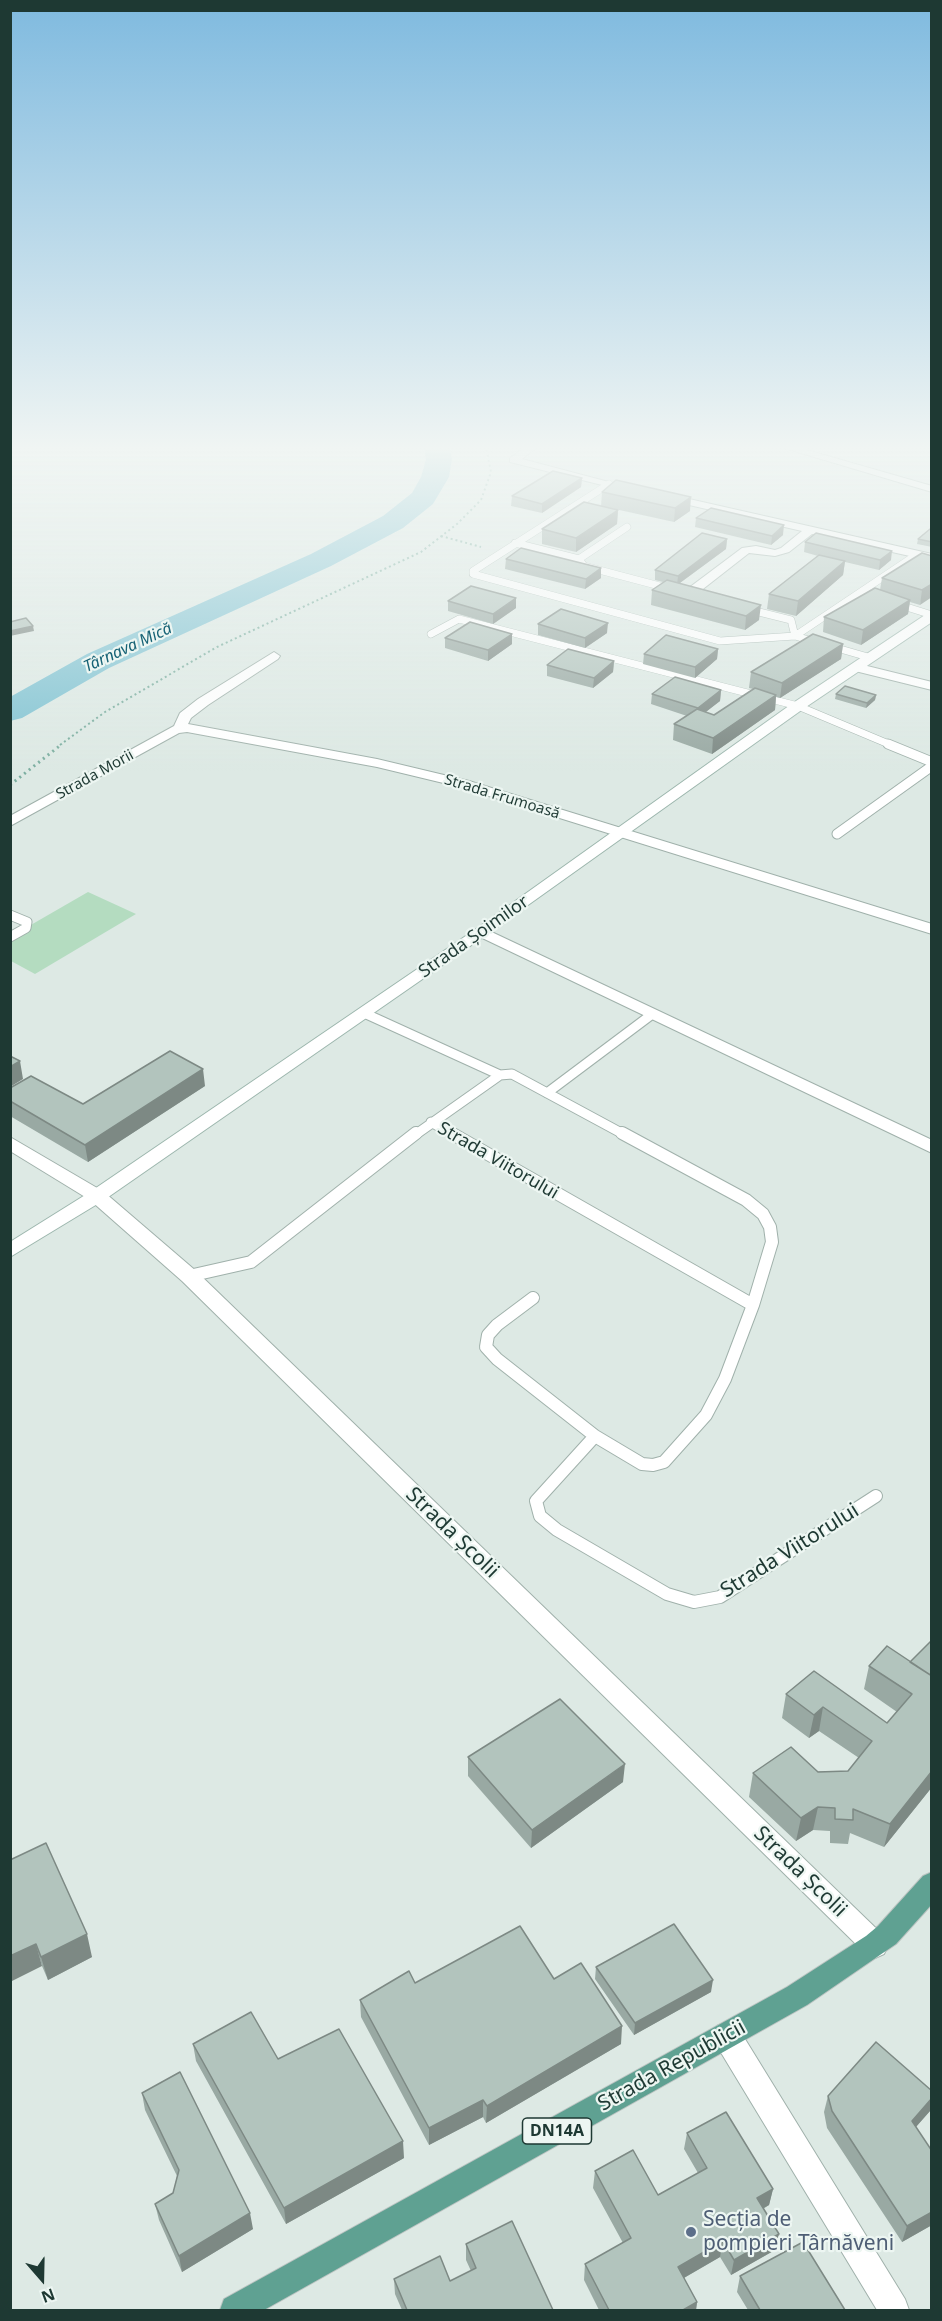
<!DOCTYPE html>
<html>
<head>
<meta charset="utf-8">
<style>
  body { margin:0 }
  #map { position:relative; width:942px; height:2321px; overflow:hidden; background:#dde9e4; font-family:"Noto Sans",sans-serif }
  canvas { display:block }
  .frame { position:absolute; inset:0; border:12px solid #1e3933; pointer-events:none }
  .north { position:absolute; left:12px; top:2249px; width:60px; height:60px; -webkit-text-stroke:4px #edf6f2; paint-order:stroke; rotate:160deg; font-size:16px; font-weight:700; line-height:24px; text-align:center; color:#1e3933 }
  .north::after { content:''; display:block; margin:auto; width:21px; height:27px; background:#1e3933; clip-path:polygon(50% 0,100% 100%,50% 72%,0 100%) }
</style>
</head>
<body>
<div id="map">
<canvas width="942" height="2321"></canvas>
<div class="frame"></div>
<div class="north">N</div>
</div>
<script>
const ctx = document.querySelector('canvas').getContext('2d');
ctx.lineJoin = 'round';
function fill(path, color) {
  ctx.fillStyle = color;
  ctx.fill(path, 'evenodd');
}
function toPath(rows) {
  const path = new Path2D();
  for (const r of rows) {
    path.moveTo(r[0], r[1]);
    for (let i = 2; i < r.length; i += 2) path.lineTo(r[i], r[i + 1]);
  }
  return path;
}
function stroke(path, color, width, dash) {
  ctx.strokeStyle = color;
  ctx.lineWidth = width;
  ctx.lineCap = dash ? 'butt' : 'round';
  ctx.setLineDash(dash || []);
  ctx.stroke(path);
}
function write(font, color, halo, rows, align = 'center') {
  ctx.font = font + ' "Noto Sans",sans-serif';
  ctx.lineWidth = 4.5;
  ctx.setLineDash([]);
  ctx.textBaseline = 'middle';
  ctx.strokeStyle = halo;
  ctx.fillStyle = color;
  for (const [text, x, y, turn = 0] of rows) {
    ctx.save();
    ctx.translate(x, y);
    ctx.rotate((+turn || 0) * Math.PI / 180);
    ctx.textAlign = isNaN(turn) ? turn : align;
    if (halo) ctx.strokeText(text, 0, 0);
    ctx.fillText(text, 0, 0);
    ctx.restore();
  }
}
const green = toPath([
  [88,892,136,914,35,974,11,961,10,937]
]);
const river = toPath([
  [424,448,450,448,452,459,449,477,433,504,403,528,331,566,109,668,22,718,10,721,10,697,87,654,311,554,383,516,412,493,421,477,426,459,424,448]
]);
const pathFar1 = toPath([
  [441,536,481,547],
  [60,745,105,712,217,647,421,552,457,524,481,500,491,472,486,448]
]);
const path = toPath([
  [10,785,62,744]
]);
const laneFar2 = toPath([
  [609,484,473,571,473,574,720,641,795,636,868,657],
  [627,527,579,559,584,566,671,589],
  [515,543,579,559],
  [897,604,932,615],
  [747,609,791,620,795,636,916,555],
  [431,634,459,619,798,706,891,745]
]);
const laneFar1 = toPath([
  [888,744,932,762],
  [837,834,932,766],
  [10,915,27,922,26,928,10,937],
  [364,1013,500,1075],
  [547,1093,651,1015],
  [431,1122,454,1135],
  [415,1135,500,1075,512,1074,625,1135]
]);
const lane = toPath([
  [451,1133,753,1305],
  [189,1276,251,1262,416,1133],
  [533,1298,497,1325,488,1335,486,1347,497,1359,595,1436,642,1464,653,1465,664,1462,706,1415,725,1379,753,1305,772,1242,770,1227,763,1214,746,1200,622,1133],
  [595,1436,536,1501,540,1516,557,1530,667,1594,694,1602,720,1597,876,1496]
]);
const street = toPath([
  [524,448,536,448,522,459,639,490,634,493,510,462,510,458,524,448],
  [784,448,800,448,932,486,932,492,784,448],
  [667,494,932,554,932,561,812,534,789,552,775,556,749,553,694,596,686,596,686,590,742,548,756,546,775,550,781,548,802,531,663,499,663,495,667,494],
  [274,652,280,656,278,659,208,705,191,718,188,724,377,759,469,781,932,924,932,934,460,787,377,767,187,732,179,733,10,826,10,816,174,726,180,713,198,699,274,652],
  [855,663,932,682,932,690,851,670,849,667,855,663],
  [481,927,932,1140,932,1153,476,935,473,932,481,927],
  [10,1137,104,1192,196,1271,884,1936,888,1945,884,1954,875,1958,866,1954,182,1281,90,1200,10,1151,10,1137],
  [727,2022,737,2026,905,2299,909,2310,877,2310,717,2046,713,2036,717,2026,727,2022]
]);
const secondary = toPath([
  [928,613,932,613,932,622,803,709,486,935,104,1200,10,1257,10,1242,90,1192,476,929,793,703,928,613]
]);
const primary = toPath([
  [932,1872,932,1904,896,1944,807,2005,264,2310,220,2310,224,2299,787,1987,866,1936,878,1926,923,1876,932,1872]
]);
const wall = toPath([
  [582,478,581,487,542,513,511,506,512,496],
  [602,492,690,511,674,522,601,506],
  [618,510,617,524,576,552,542,544,542,529],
  [696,518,783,535,771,545,695,527],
  [932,530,932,547,917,544,918,539],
  [727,539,726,549,680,583,759,620,745,630,651,605,652,590,663,582,655,580,655,570],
  [805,542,891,560,879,570,845,562,843,575,796,616,767,609,769,594,818,556,804,552],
  [932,556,920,605,910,602,908,614,861,645,823,632,824,617,880,590,882,578],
  [506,559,601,578,585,589,505,569],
  [448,601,516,608,493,624,448,611],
  [538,624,607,633,585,648,538,635],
  [512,634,512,644,488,661,445,648,445,638],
  [843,644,841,659,780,698,776,697,775,710,712,754,673,740,674,724,687,716,651,704,652,694,721,690,720,701,705,712,714,715,753,689,749,688,751,672],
  [718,649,717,659,695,678,643,664,644,654],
  [614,661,613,672,593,688,547,676,547,665],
  [836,694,876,695,875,700,866,708,835,699],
  [205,1086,88,1162,10,1116,10,1088,83,1104],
  [910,1662,932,1787,884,1847,850,1833,848,1844,830,1843,830,1831,813,1830,796,1841,749,1797,753,1773,848,1771,859,1758,819,1731,809,1738,782,1718,786,1694,887,1723,897,1712,864,1689,869,1666],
  [468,1757,623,1782,531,1848,468,1776],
  [10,1860,92,1957,48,1980,42,1966],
  [596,1967,711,1992,634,2035,595,1979],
  [554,1979,621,2044,486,2123,483,2117,429,2145,361,2017,360,2000,415,1983],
  [193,2044,404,2158,286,2224,196,2061],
  [932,2091,932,2105,930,2111,916,2127,932,2225,902,2242,827,2128,824,2112,828,2096],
  [142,2093,253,2229,182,2272,159,2220,155,2204,173,2193,177,2176,145,2110],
  [687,2133,773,2189,769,2205,763,2209,775,2250,731,2275,720,2257,684,2278,697,2302,696,2310,599,2310,584,2280,585,2264,623,2243,593,2188,595,2171,658,2195,698,2173,684,2149],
  [466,2244,553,2310,402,2310,395,2294,394,2279,450,2281,471,2271,466,2260],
  [740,2276,845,2310,748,2310,737,2292]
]);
const shadedWall = toPath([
  [582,478,581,487,542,513,542,504],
  [691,497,690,511,674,522,675,508],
  [618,510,617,524,576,552,576,538],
  [784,525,783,535,771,545,772,536],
  [727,539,726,549,677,585,678,576],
  [892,551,891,560,879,570,880,560],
  [845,561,843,575,796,616,798,601],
  [601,568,601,578,585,589,586,579],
  [932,584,932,597,920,605,922,590],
  [516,598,516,608,493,624,493,614],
  [910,600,908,614,861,645,863,630],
  [761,605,759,620,745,630,746,616],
  [608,623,607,633,585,648,585,638],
  [33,626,34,631,10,636,10,631],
  [512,634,512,644,488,661,488,650],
  [843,644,841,659,780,698,782,683],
  [718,649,717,659,695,678,695,667],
  [614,661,613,672,593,688,594,678],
  [721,690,720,701,697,719,698,708],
  [776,695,775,710,712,754,713,738],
  [876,695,875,700,866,708,867,703],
  [20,1061,23,1079,10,1087,10,1067],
  [203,1069,205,1086,88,1162,85,1145],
  [823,1707,819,1731,809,1738,814,1715],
  [625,1764,623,1782,531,1848,532,1830],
  [932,1771,932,1787,884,1847,890,1824],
  [818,1807,813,1830,796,1841,801,1818],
  [87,1934,92,1957,48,1980,41,1957],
  [36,1944,42,1966,10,1982,10,1956],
  [713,1980,711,1992,634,2035,635,2023],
  [622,2026,621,2044,486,2123,487,2106],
  [932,2098,932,2105,930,2111,906,2138,912,2121],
  [483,2100,483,2117,429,2145,429,2128],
  [403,2141,404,2158,286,2224,284,2208],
  [773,2189,769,2205,753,2214,757,2198],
  [932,2212,932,2225,902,2242,907,2226],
  [250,2213,253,2229,182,2272,179,2256],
  [779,2234,775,2250,731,2275,734,2260],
  [723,2241,720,2257,675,2283,678,2267],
  [697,2302,696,2310,683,2310]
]);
const building = toPath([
  [553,471,582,478,542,504,512,496,553,471],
  [616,480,691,497,675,508,602,492,616,480],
  [584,502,618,510,576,538,542,529,584,502],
  [711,508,784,525,772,536,696,518,711,508],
  [930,529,932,530,932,542,918,539,930,529],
  [702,533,727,539,678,576,655,570,702,533],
  [816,533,892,551,880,560,805,542,816,533],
  [521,548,601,568,586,579,506,559,521,548],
  [922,553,932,556,932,584,922,590,882,578,922,553],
  [819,555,845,561,798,601,769,594,819,555],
  [667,580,761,605,746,616,652,590,667,580],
  [471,586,516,598,493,614,448,601,471,586],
  [875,588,910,600,863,630,824,617,875,588],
  [561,609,608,623,585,638,538,624,561,609],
  [26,618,33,626,10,631,10,622,26,618],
  [470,622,512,634,488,650,445,638,470,622],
  [813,634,843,644,782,683,751,672,813,634],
  [666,635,718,649,695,667,644,654,666,635],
  [568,649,614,661,594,678,547,665,568,649],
  [675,677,721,690,698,708,652,694,675,677],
  [845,686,876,695,867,703,836,694,845,686],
  [755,688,776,695,713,738,674,724,697,709,714,715,755,688],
  [170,1051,203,1069,85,1145,10,1101,10,1088,31,1076,83,1104,170,1051],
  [10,1056,20,1061,10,1067,10,1056],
  [932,1640,932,1676,910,1662,932,1640],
  [887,1646,932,1676,932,1771,890,1824,853,1809,853,1820,835,1819,835,1808,818,1807,801,1818,753,1773,791,1747,818,1772,848,1771,872,1741,823,1707,814,1715,786,1694,814,1671,887,1723,912,1694,869,1666,887,1646],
  [560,1699,625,1764,532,1830,468,1757,560,1699],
  [46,1843,87,1934,41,1957,36,1944,10,1956,10,1860,46,1843],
  [674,1924,713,1980,635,2023,596,1967,674,1924],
  [520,1926,554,1979,581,1963,622,2026,487,2106,483,2100,429,2128,360,2000,409,1971,415,1983,520,1926],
  [251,2012,278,2059,339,2029,403,2141,284,2208,193,2044,251,2012],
  [876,2042,932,2091,932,2098,912,2121,932,2151,932,2212,907,2226,832,2111,828,2096,876,2042],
  [180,2072,250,2213,179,2256,155,2204,173,2193,179,2170,142,2093,180,2072],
  [726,2112,773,2189,757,2198,779,2234,734,2260,723,2241,678,2267,697,2302,683,2310,609,2310,585,2264,631,2238,595,2171,633,2150,658,2195,707,2168,687,2133,726,2112],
  [512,2221,553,2310,407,2310,394,2279,440,2256,450,2281,476,2268,466,2244,512,2221],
  [803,2242,845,2310,760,2310,740,2276,803,2242]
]);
const markers = [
  [691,2232,6,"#5c6f8a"]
];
const farStreetnames = [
  ["Strada Morii",95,775,-29],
  ["Strada Frumoasă",502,797,17]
];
const farWaternames = [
  ["Târnava Mică",128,648,-25]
];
const shields = [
  [557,2131,69]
];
const shieldNames = [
  ["DN14A",557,2131]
];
const streetNames = [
  ["Strada Șoimilor",474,937,-35],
  ["Strada Viitorului",498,1161,30]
];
const nearStreetnames = [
  ["Strada Școlii",452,1533,44],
  ["Strada Viitorului",790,1551,-32],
  ["Strada Școlii",800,1872,44],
  ["Strada Republicii",672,2066,-29]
];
const nearServicenames = [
  ["Secția de",703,2220],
  ["pompieri Târnăveni",703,2244]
];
fill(green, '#b4dcc0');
fill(river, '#81c3d2');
stroke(laneFar2, '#a0b1ab', 8);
stroke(laneFar1, '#a0b1ab', 11);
stroke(lane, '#a0b1ab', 14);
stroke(street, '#a0b1ab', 2);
stroke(secondary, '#9cb6ad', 2);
stroke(primary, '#bcc4c2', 2);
stroke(pathFar1, '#7caea0', 2, [2, 3]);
stroke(path, '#7caea0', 3, [2, 4]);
stroke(laneFar2, '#fff', 7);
stroke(laneFar1, '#fff', 9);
stroke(lane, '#fff', 12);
fill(street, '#fff');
fill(secondary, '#fff');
fill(primary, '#5fa192');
fill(wall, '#99a9a3');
fill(shadedWall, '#7d8984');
fill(building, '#b2c4bd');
stroke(building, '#7d8984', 1.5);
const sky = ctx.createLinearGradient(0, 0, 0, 773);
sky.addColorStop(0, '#7fbadf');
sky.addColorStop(0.58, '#f0f5f3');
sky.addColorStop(1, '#f0f5f300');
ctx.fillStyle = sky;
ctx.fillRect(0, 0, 942, 773);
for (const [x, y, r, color] of markers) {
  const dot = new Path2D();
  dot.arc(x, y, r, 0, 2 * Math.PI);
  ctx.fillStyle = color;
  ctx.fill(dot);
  stroke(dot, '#edf6f2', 2);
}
write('15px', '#1e3933', '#edf6f2', farStreetnames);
write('italic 16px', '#176376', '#edf6f2', farWaternames);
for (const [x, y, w] of shields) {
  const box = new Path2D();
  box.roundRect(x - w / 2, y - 13, w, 26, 4.5);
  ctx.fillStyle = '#edf6f2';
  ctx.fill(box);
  stroke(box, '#1e3933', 1.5);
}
write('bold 16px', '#1e3933', null, shieldNames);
write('18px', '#1e3933', '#edf6f2', streetNames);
write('21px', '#1e3933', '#edf6f2', nearStreetnames);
write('21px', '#4e5e75', '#edf6f2', nearServicenames, 'left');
</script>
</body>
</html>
